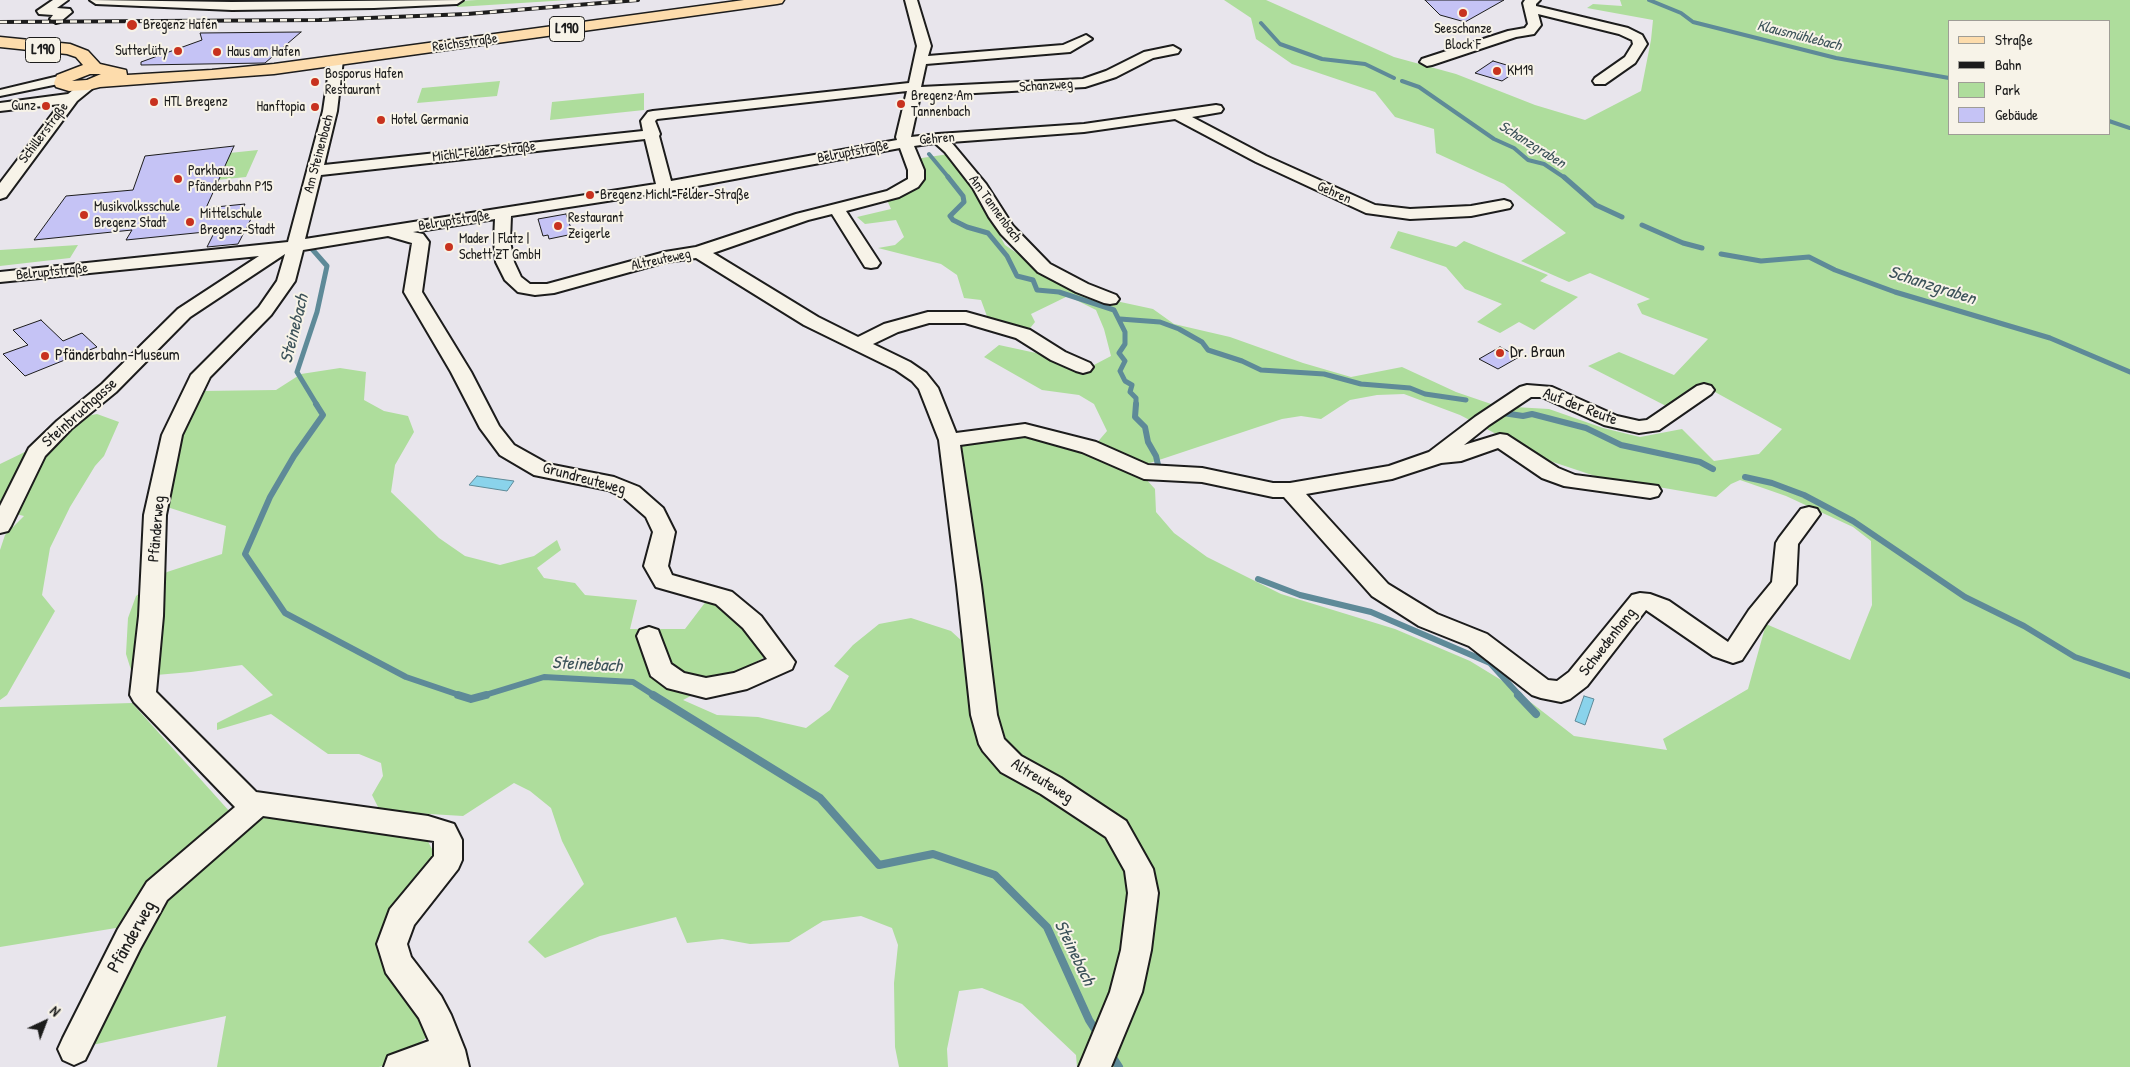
<!DOCTYPE html>
<html>
<head>
<meta charset="utf-8">
<style>
  body { margin:0 }
  #map { position:relative; width:2130px; height:1067px; overflow:hidden; background:#e8e5ec; font-family:"Patrick Hand",sans-serif }
  canvas { display:block }
  .legend { position:absolute; left:1948px; top:20px; width:162px; height:115px; box-sizing:border-box; background:#f7f3e8; border:1px solid #9f9d96; margin:0; padding:6px 9px; list-style:none; font-size:15px; color:#1c1c1c }
  .legend li { display:flex; align-items:center; gap:10px; height:25px }
  .legend b { width:25px; border:1px solid #9f9d96 }
  .north { position:absolute; left:20px; top:997px; width:50px; height:50px; -webkit-text-stroke:4px #f7f3e8; paint-order:stroke; rotate:43deg; font-size:14px; font-weight:700; line-height:20px; text-align:center; color:#1c1c1c }
  .north::after { content:''; display:block; margin:auto; width:18px; height:22px; background:#1c1c1c; clip-path:polygon(50% 0,100% 100%,50% 72%,0 100%) }
</style>
</head>
<body>
<div id="map">
<canvas width="2130" height="1067"></canvas>
<ul class="legend">
<li><b style="height:6px;background:#fddcac"></b>Straße</li>
<li><b style="height:6px;background:#1c1c1c"></b>Bahn</li>
<li><b style="height:14px;background:#aedd9c"></b>Park</li>
<li><b style="height:14px;background:#c5c3f5"></b>Gebäude</li>
</ul>
<div class="north">N</div>
</div>
<script>
const ctx = document.querySelector('canvas').getContext('2d');
ctx.lineJoin = 'round';
function fill(path, color) {
  ctx.fillStyle = color;
  ctx.fill(path, 'evenodd');
}
function toPath(rows) {
  const path = new Path2D();
  for (const r of rows) {
    path.moveTo(r[0], r[1]);
    for (let i = 2; i < r.length; i += 2) path.lineTo(r[i], r[i + 1]);
  }
  return path;
}
function stroke(path, color, width, dash) {
  ctx.strokeStyle = color;
  ctx.lineWidth = width;
  ctx.lineCap = dash ? 'butt' : 'round';
  ctx.setLineDash(dash || []);
  ctx.stroke(path);
}
function write(font, color, halo, rows, align = 'center') {
  ctx.font = font + ' "Patrick Hand",sans-serif';
  ctx.lineWidth = 4;
  ctx.setLineDash([]);
  ctx.textBaseline = 'middle';
  ctx.strokeStyle = halo;
  ctx.fillStyle = color;
  for (const [text, x, y, turn = 0] of rows) {
    ctx.save();
    ctx.translate(x, y);
    ctx.rotate((+turn || 0) * Math.PI / 180);
    ctx.textAlign = isNaN(turn) ? turn : align;
    if (halo) ctx.strokeText(text, 0, 0);
    ctx.fillText(text, 0, 0);
    ctx.restore();
  }
}
const green = toPath([
  [477,0,569,0,457,7,459,1],
  [1224,0,1266,0,1394,57,1456,74,1535,105,1585,120,1641,91,1651,40,1653,20,1587,8,1593,4,1622,6,1620,0,2130,0,2130,1067,1077,1067,1076,1055,1022,1004,982,988,959,991,947,1049,948,1067,899,1067,895,1047,894,983,898,945,892,928,861,916,823,921,789,942,750,944,722,939,687,943,676,917,600,936,545,958,528,942,584,884,562,841,551,808,530,791,514,783,463,816,380,811,372,795,383,776,381,763,359,754,328,754,271,714,217,730,217,723,273,695,242,665,191,672,156,675,131,670,126,654,128,618,136,596,167,572,222,554,226,526,164,506,178,438,202,391,276,390,301,374,340,368,366,372,364,400,384,411,408,416,414,432,395,465,391,492,439,538,465,556,500,565,534,556,557,540,561,550,537,568,544,578,575,583,585,595,637,600,630,629,685,629,707,600,744,624,769,655,683,700,717,715,758,717,806,728,830,710,849,676,834,666,853,645,879,624,911,618,951,631,963,642,957,444,1020,435,1090,451,1144,477,1155,489,1156,512,1174,533,1207,557,1281,594,1395,629,1470,661,1506,683,1574,736,1667,750,1663,739,1748,689,1766,624,1850,660,1872,605,1871,541,1853,527,1786,496,1740,480,1731,484,1716,497,1595,476,1544,459,1460,415,1404,394,1377,395,1350,400,1321,419,1301,416,1282,419,1144,465,1095,445,1107,431,1094,404,1079,395,1042,390,984,357,999,345,1036,353,1074,371,1092,366,1111,356,1104,329,1096,310,1068,296,1031,314,1035,322,1027,332,988,319,981,300,964,298,957,275,941,264,878,248,895,245,904,237,896,220,865,224,857,217,891,209,887,200,899,195,917,179,915,159,949,154,986,191,991,220,1005,245,1046,273,1102,298,1153,309,1174,324,1230,337,1303,363,1351,377,1402,367,1456,392,1497,406,1549,409,1603,428,1640,437,1682,429,1714,461,1759,454,1782,429,1715,392,1697,392,1668,407,1588,366,1619,352,1674,375,1708,339,1642,314,1637,304,1650,299,1590,273,1569,282,1521,261,1566,233,1504,184,1436,153,1434,129,1395,117,1375,92,1292,64,1256,39,1251,18],
  [1949,21,2109,21,2109,134,1949,134],
  [500,81,497,96,417,103,422,88],
  [644,93,644,110,550,120,552,102],
  [258,150,246,177,157,186,172,159],
  [1398,231,1456,247,1464,241,1548,275,1540,281,1578,297,1534,330,1519,322,1500,333,1477,322,1502,304,1465,289,1446,267,1390,248],
  [78,245,70,258,0,266,0,250],
  [97,414,119,422,104,456,95,466,70,507,50,548,42,595,55,611,7,695,0,700,0,550,5,535,24,516,0,510,0,464,33,448,81,417],
  [132,703,230,812,425,836,438,860,392,919,378,954,427,1018,427,1037,397,1062,379,1067,217,1067,226,1016,83,1047,128,926,0,947,0,707]
]);
const water = toPath([
  [477,476,514,481,507,491,469,485,477,476],
  [1584,696,1594,699,1585,725,1575,721,1584,696]
]);
const streamFar3 = toPath([
  [1649,0,1681,13,1693,22,1836,58,1949,78],
  [1261,23,1280,44,1322,59,1365,64,1394,78],
  [1402,81,1419,87,1494,139,1514,148,1528,160,1544,164,1565,178],
  [2109,121,2130,128],
  [929,154,949,178]
]);
const streamFar2 = toPath([
  [948,177,963,196,964,202,950,216,953,220,967,227,988,233,1007,256,1017,276,1033,280,1037,290,1059,292,1114,310,1125,332,1125,344,1119,353,1125,361,1120,371,1125,381,1132,385,1130,392,1136,398,1136,405],
  [1564,177,1596,205,1622,217],
  [1642,225,1683,243,1702,248],
  [312,249,327,266,317,312,297,372,317,405],
  [1721,254,1761,261,1809,257,1835,270,1895,292,2050,338,2130,372],
  [1120,319,1160,322,1179,329,1202,342,1208,350,1242,361,1261,370,1324,374,1361,384,1410,388,1425,394,1466,400]
]);
const streamFar1 = toPath([
  [316,404,323,415,294,456,270,497,245,554,285,613,406,677,462,696],
  [1136,404,1135,417,1145,427,1148,442,1156,456,1158,465],
  [1503,413,1523,416,1532,414,1586,428,1621,445,1700,462,1713,469],
  [1745,477,1772,483,1804,495,1853,521,1965,597,2024,626,2075,657,2130,676],
  [1258,579,1300,595,1371,612,1490,663,1520,696],
  [482,696,544,677,633,682,655,696]
]);
const stream = toPath([
  [458,695,471,699,486,695],
  [653,695,820,798,879,865,933,854,995,875,1047,927,1089,1020,1098,1034],
  [1518,695,1536,714],
  [1110,1053,1119,1067]
]);
const building = toPath([
  [1425,0,1504,0,1465,22,1440,15,1425,0],
  [301,32,265,63,141,65,141,62,202,40,200,33,301,32],
  [1493,61,1520,69,1502,81,1475,73,1493,61],
  [234,146,206,208,245,204,238,218,252,217,238,244,207,247,215,231,126,240,132,230,34,240,66,196,133,190,145,156,234,146],
  [566,214,573,234,549,239,548,235,543,236,538,219,566,214],
  [41,320,63,341,82,333,97,347,25,376,3,354,28,345,13,330,41,320],
  [1500,347,1519,357,1498,369,1479,359,1500,347]
]);
const minor = toPath([
  [53,0,68,0,57,8,70,9,72,12,60,22,56,23,50,19,53,15,39,14,37,11,53,0],
  [90,0,232,2,463,0,457,4,374,8,232,10,96,4,90,0],
  [905,0,917,0,931,46,928,56,1063,45,1086,35,1092,39,1070,52,926,64,921,87,1083,79,1106,71,1144,52,1173,46,1180,50,1178,53,1153,58,1116,77,1085,87,920,96,911,137,938,134,1084,124,1216,105,1221,106,1223,109,1221,112,1192,117,1266,156,1375,205,1410,209,1471,206,1504,200,1510,202,1512,205,1510,208,1471,216,1410,219,1366,213,1256,162,1175,119,1084,132,951,142,986,184,1013,226,1050,264,1088,284,1116,295,1119,299,1116,303,1110,304,1104,303,1076,292,1038,272,1001,234,989,217,973,188,945,152,935,143,914,146,924,170,924,179,918,187,899,197,846,211,880,263,877,267,871,268,865,267,832,214,808,220,713,253,818,317,858,337,884,324,928,312,966,312,1030,330,1065,352,1090,363,1093,367,1090,371,1083,373,1076,371,1051,360,1016,338,965,323,929,323,898,332,873,344,910,362,926,373,938,388,956,433,1025,424,1096,442,1148,465,1202,468,1273,483,1290,483,1389,466,1429,452,1475,417,1520,387,1527,385,1552,387,1617,416,1639,421,1647,420,1697,386,1704,384,1711,386,1714,390,1711,394,1659,430,1639,433,1604,425,1542,397,1531,397,1489,425,1464,445,1500,434,1507,435,1558,468,1575,475,1658,486,1661,491,1658,496,1650,498,1564,486,1542,478,1498,448,1461,461,1441,463,1392,479,1306,494,1388,584,1437,614,1487,634,1548,680,1557,681,1569,672,1632,595,1640,593,1650,594,1669,601,1728,642,1749,610,1772,582,1776,543,1779,538,1801,509,1809,507,1817,509,1820,514,1798,544,1796,584,1767,622,1742,660,1733,663,1713,656,1646,610,1587,686,1570,699,1561,702,1541,698,1532,695,1469,646,1419,626,1372,596,1284,497,1273,497,1202,482,1144,479,1082,452,1025,436,960,445,981,585,997,715,1004,739,1021,756,1061,778,1126,821,1153,869,1158,893,1151,950,1142,992,1111,1067,1079,1067,1110,992,1121,950,1128,893,1125,871,1106,837,1041,794,1001,772,983,751,979,744,971,715,957,585,939,440,919,389,912,381,896,370,804,325,696,258,666,262,554,293,535,295,518,292,505,280,496,262,494,241,495,219,413,232,423,234,429,242,422,292,471,372,499,426,514,445,548,464,614,477,639,487,663,508,675,532,668,566,672,575,732,592,761,616,795,662,792,669,747,689,706,698,667,688,651,676,637,636,640,630,649,627,658,630,671,664,684,673,706,678,734,673,767,659,743,628,716,604,656,587,644,566,653,532,646,517,623,497,608,490,534,475,500,455,480,428,451,372,404,292,412,243,388,236,303,250,295,281,271,315,210,377,182,435,166,515,163,616,156,692,256,792,428,816,454,824,462,840,462,860,458,869,414,925,407,944,411,957,441,996,451,1015,465,1050,469,1067,384,1067,388,1056,429,1041,419,1018,386,973,377,944,390,909,434,856,434,841,263,816,167,900,140,949,85,1060,74,1065,63,1060,58,1049,63,1038,118,929,147,882,235,807,134,702,130,695,139,616,144,515,162,435,191,375,259,307,277,281,285,254,190,317,116,392,71,429,45,456,11,526,8,531,0,533,0,506,29,448,57,421,102,384,178,309,259,256,0,282,0,272,288,242,323,111,331,57,341,57,343,60,337,111,324,165,643,131,641,121,648,112,653,111,909,83,917,46,905,0],
  [907,91,896,137,897,140,671,181,659,136,660,134,655,121,657,119,907,91],
  [645,139,656,184,305,239,321,175,645,139],
  [900,148,908,170,908,179,887,191,796,214,696,247,665,252,547,284,530,284,521,277,514,262,510,241,511,216,665,192,900,148],
  [1525,0,1540,0,1536,4,1536,6,1628,28,1642,35,1647,44,1635,63,1605,84,1595,84,1593,81,1595,78,1625,57,1633,44,1632,40,1619,34,1538,14,1541,25,1534,34,1516,37,1432,65,1427,66,1420,62,1422,59,1508,31,1525,28,1528,24,1523,3,1525,0],
  [63,75,68,76,70,79,68,82,0,96,0,90,63,75],
  [88,81,95,85,93,88,77,101,6,197,0,199,0,183,60,104,0,111,0,103,68,94,83,82,88,81]
]);
const major = toPath([
  [744,0,784,0,782,3,777,4,274,74,100,87,88,90,69,91,56,87,54,83,57,75,83,65,76,57,67,54,0,47,0,37,70,44,88,51,100,64,126,70,127,75,212,70,274,64,744,0],
  [90,74,101,74,87,80,72,81,90,74]
]);
const rail = toPath([
  [0,22,319,20,467,14,638,0]
]);
const markers = [
  [1463,13,5,"#c8321e"],
  [132,25,6,"#c8321e"],
  [178,51,5,"#c8321e"],
  [217,52,5,"#c8321e"],
  [1497,71,5,"#c8321e"],
  [315,82,5,"#c8321e"],
  [154,102,5,"#c8321e"],
  [901,104,5,"#c8321e"],
  [46,106,5,"#c8321e"],
  [315,107,5,"#c8321e"],
  [381,120,5,"#c8321e"],
  [178,179,5,"#c8321e"],
  [590,195,5,"#c8321e"],
  [84,215,5,"#c8321e"],
  [190,222,5,"#c8321e"],
  [558,226,5,"#c8321e"],
  [449,247,5,"#c8321e"],
  [1500,353,5,"#c8321e"],
  [45,356,5,"#c8321e"]
];
const farPoinames = [
  ["Bregenz Hafen",143,25],
  ["Seeschanze",1463,29,"center"],
  ["Block F",1463,45,"center"],
  ["Sutterlüty",168,51,"right"],
  ["Haus am Hafen",227,52],
  ["KM19",1507,71],
  ["Bosporus Hafen",325,74],
  ["Restaurant",325,90],
  ["Bregenz Am",911,96],
  ["Tannenbach",911,112],
  ["HTL Bregenz",164,102],
  ["Gunz",36,106,"right"],
  ["Hanftopia",305,107,"right"],
  ["Hotel Germania",391,120],
  ["Parkhaus",188,171],
  ["Pfänderbahn P15",188,187],
  ["Bregenz Michl-Felder-Straße",600,195],
  ["Musikvolksschule",94,207],
  ["Bregenz Stadt",94,223],
  ["Mittelschule",200,214],
  ["Bregenz-Stadt",200,230],
  ["Restaurant",568,218],
  ["Zeigerle",568,234],
  ["Mader | Flatz |",459,239],
  ["Schett ZT GmbH",459,255]
];
const farStreetnames = [
  ["Reichsstraße",465,43,-8],
  ["Schanzweg",1046,86,-4],
  ["Schillerstraße",44,133,-53],
  ["Gehren",937,139,-5],
  ["Michl-Felder-Straße",484,152,-6],
  ["Belruptstraße",853,152,-11],
  ["Am Steinenbach",319,154,-75],
  ["Gehren",1334,193,24],
  ["Am Tannenbach",995,209,54],
  ["Belruptstraße",454,221,-9],
  ["Altreuteweg",661,260,-12],
  ["Belruptstraße",52,272,-6]
];
const shields = [
  [567,29,35],
  [43,50,35]
];
const shieldNames = [
  ["L190",567,29],
  ["L190",43,50]
];
const farWaternames = [
  ["Klausmühlebach",1799,36,14],
  ["Schanzgraben",1532,145,32]
];
const poiNames = [
  ["Dr. Braun",1510,353],
  ["Pfänderbahn-Museum",55,356]
];
const streetNames = [
  ["Auf der Reute",1580,407,21],
  ["Steinbruchgasse",80,413,-42],
  ["Grundreuteweg",584,479,15],
  ["Pfänderweg",157,529,-85],
  ["Schwedenhang",1608,642,-52],
  ["Altreuteweg",1042,781,32]
];
const waterNames = [
  ["Schanzgraben",1932,286,18],
  ["Steinebach",295,329,-76],
  ["Steinebach",587,665,3],
  ["Steinebach",1074,953,64]
];
const nearStreetnames = [
  ["Pfänderweg",132,937,-61]
];
fill(green, '#aedd9c');
fill(water, '#8ad3eb');
stroke(water, '#5e8a98', 1);
stroke(streamFar3, '#5e8a98', 4);
stroke(streamFar2, '#5e8a98', 5);
stroke(streamFar1, '#5e8a98', 6);
stroke(stream, '#5e8a98', 8);
fill(building, '#c5c3f5');
stroke(building, '#1c1c1c', 1);
stroke(minor, '#1c1c1c', 4);
stroke(major, '#1c1c1c', 3);
fill(minor, '#f7f3e8');
fill(major, '#fddcac');
stroke(rail, '#1c1c1c', 4);
stroke(rail, '#f7f3e8', 2.5, [7]);
for (const [x, y, r, color] of markers) {
  const dot = new Path2D();
  dot.arc(x, y, r, 0, 2 * Math.PI);
  ctx.fillStyle = color;
  ctx.fill(dot);
  stroke(dot, '#f7f3e8', 2);
}
write('14px', '#1c1c1c', '#f7f3e8', farPoinames, 'left');
write('14px', '#1c1c1c', '#f7f3e8', farStreetnames);
for (const [x, y, w] of shields) {
  const box = new Path2D();
  box.roundRect(x - w / 2, y - 12.5, w, 25, 4);
  ctx.fillStyle = '#f7f3e8';
  ctx.fill(box);
  stroke(box, '#1c1c1c', 1);
}
write('bold 15px', '#1c1c1c', null, shieldNames);
write('italic 15px', '#3d535a', '#f7f3e8', farWaternames);
write('16px', '#1c1c1c', '#f7f3e8', poiNames, 'left');
write('16px', '#1c1c1c', '#f7f3e8', streetNames);
write('italic 18px', '#3d535a', '#f7f3e8', waterNames);
write('19px', '#1c1c1c', '#f7f3e8', nearStreetnames);
</script>
</body>
</html>
